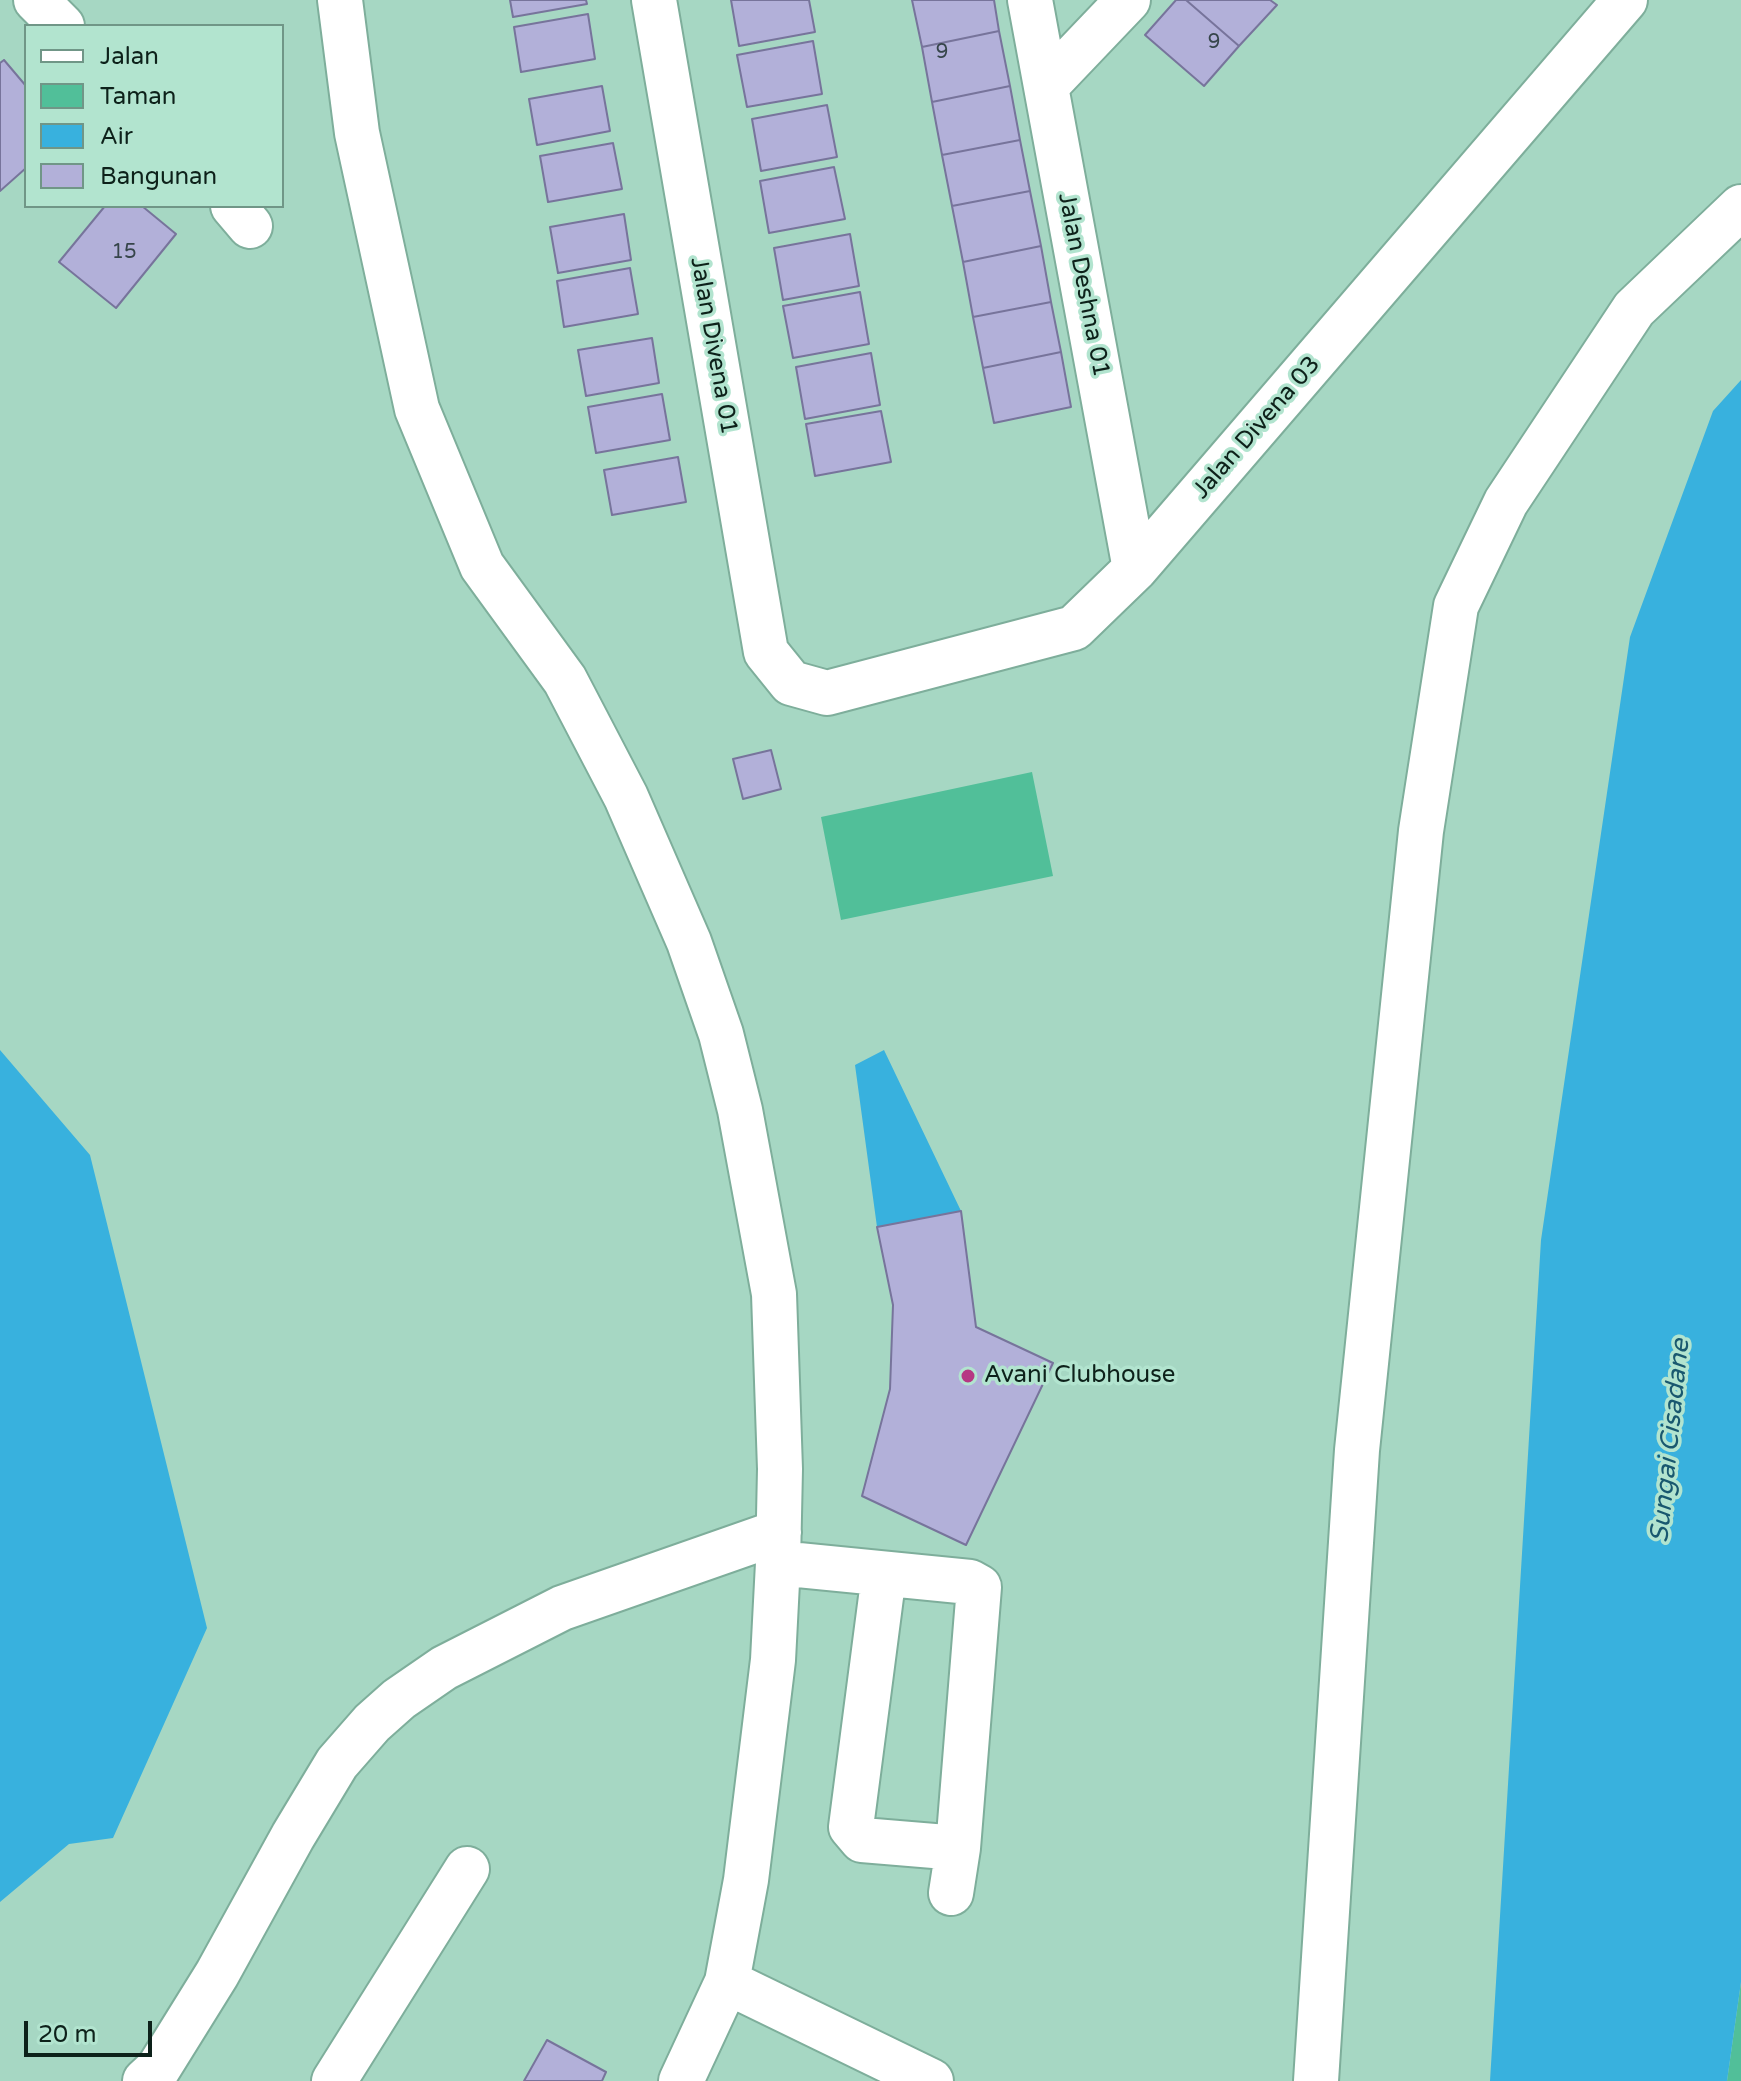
<!DOCTYPE html>
<html>
<head>
<meta charset="utf-8">
<style>
  body { margin:0 }
  #map { position:relative; width:1741px; height:2081px; overflow:hidden; background:#a6d7c3; font-family:"Varela Round",sans-serif }
  canvas { display:block }
  .legend { position:absolute; left:24px; top:24px; width:260px; height:184px; box-sizing:border-box; background:#b2e4cf; border:2px solid #709687; margin:0; padding:10px 14px; list-style:none; font-size:24px; color:#0d211a }
  .legend li { display:flex; align-items:center; gap:16px; height:40px }
  .legend b { width:40px; border:2px solid #709687 }
  .scale { position:absolute; left:24px; top:2021px; width:128px; height:36px; box-sizing:border-box; border:4px solid #0d211a; border-top:0; padding-left:10px; font-size:24px; line-height:28px; white-space:nowrap; color:#0d211a; -webkit-text-stroke:6px #b2e4cf; paint-order:stroke }
</style>
</head>
<body>
<div id="map">
<canvas width="1741" height="2081"></canvas>
<ul class="legend">
<li><b style="height:10px;background:#fff"></b>Jalan</li>
<li><b style="height:22px;background:#51bf99"></b>Taman</li>
<li><b style="height:22px;background:#38b1de"></b>Air</li>
<li><b style="height:22px;background:#b2b0d9"></b>Bangunan</li>
</ul>
<div class="scale">20 m</div>
</div>
<script>
const ctx = document.querySelector('canvas').getContext('2d');
ctx.lineJoin = 'round';
function fill(path, color) {
  ctx.fillStyle = color;
  ctx.fill(path, 'evenodd');
}
function toPath(rows) {
  const path = new Path2D();
  for (const r of rows) {
    path.moveTo(r[0], r[1]);
    for (let i = 2; i < r.length; i += 2) path.lineTo(r[i], r[i + 1]);
  }
  return path;
}
function stroke(path, color, width, dash) {
  ctx.strokeStyle = color;
  ctx.lineWidth = width;
  ctx.lineCap = dash ? 'butt' : 'round';
  ctx.setLineDash(dash || []);
  ctx.stroke(path);
}
function write(font, color, halo, rows, align = 'center') {
  ctx.font = font + ' "Varela Round",sans-serif';
  ctx.lineWidth = 7;
  ctx.setLineDash([]);
  ctx.textBaseline = 'middle';
  ctx.strokeStyle = halo;
  ctx.fillStyle = color;
  for (const [text, x, y, turn = 0] of rows) {
    ctx.save();
    ctx.translate(x, y);
    ctx.rotate((+turn || 0) * Math.PI / 180);
    ctx.textAlign = isNaN(turn) ? turn : align;
    if (halo) ctx.strokeText(text, 0, 0);
    ctx.fillText(text, 0, 0);
    ctx.restore();
  }
}
const green = toPath([
  [1032,772,1053,876,841,920,821,817],
  [1741,1982,1741,2081,1727,2081]
]);
const water = toPath([
  [1741,380,1741,1982,1727,2081,1490,2081,1541,1240,1630,637,1713,411],
  [0,1050,90,1155,207,1628,113,1838,69,1844,0,1902],
  [884,1050,961,1211,877,1227,855,1065]
]);
const building = toPath([
  [510,0,586,0,587,4,513,17,510,0],
  [731,0,809,0,815,32,739,46,731,0],
  [912,0,994,0,999,31,922,47,912,0],
  [1176,0,1186,0,1239,46,1204,86,1145,35,1176,0],
  [1186,0,1270,0,1277,5,1239,46,1186,0],
  [588,14,595,59,521,72,514,27,588,14],
  [999,31,1010,86,932,102,922,47,999,31],
  [813,41,822,94,747,107,737,55,813,41],
  [4,60,26,86,26,168,0,191,0,63,4,60],
  [602,86,610,131,537,145,529,99,602,86],
  [1010,86,1020,140,942,155,932,102,1010,86],
  [827,105,837,157,761,171,752,119,827,105],
  [1020,140,1030,191,952,206,942,155,1020,140],
  [613,143,622,189,548,202,540,156,613,143],
  [834,167,845,219,769,233,760,181,834,167],
  [1030,191,1041,246,963,262,952,206,1030,191],
  [105,206,142,206,176,234,116,308,59,262,105,206],
  [624,214,631,260,558,273,550,227,624,214],
  [850,234,859,286,783,300,774,248,850,234],
  [1041,246,1051,302,973,317,963,262,1041,246],
  [630,268,638,314,564,327,557,281,630,268],
  [860,292,869,344,793,358,783,306,860,292],
  [1051,302,1061,352,983,368,973,317,1051,302],
  [652,338,659,383,586,396,578,350,652,338],
  [1061,352,1071,407,994,423,983,368,1061,352],
  [871,353,880,405,805,419,796,367,871,353],
  [662,394,670,440,596,453,588,407,662,394],
  [881,411,891,462,815,476,806,424,881,411],
  [678,457,686,502,612,515,604,470,678,457],
  [771,750,781,789,743,799,733,759,771,750],
  [961,1211,976,1327,1053,1363,966,1545,862,1496,890,1389,893,1305,877,1227,961,1211],
  [547,2040,606,2072,602,2081,524,2081,547,2040]
]);
const minor = toPath([
  [36,0,62,26],
  [340,0,357,133,417,409,482,566,565,680,626,797,689,942,721,1034,740,1110,774,1294,780,1469,778,1563,773,1660,746,1880,727,1982,681,2081],
  [654,0,766,652,791,683,827,693,1074,628,1135,569,1625,0],
  [1030,0,1135,569],
  [1046,86,1128,0],
  [233,206,250,226],
  [778,1563,970,1582,979,1587,958,1848,951,1893],
  [884,1574,851,1827,862,1840,958,1848],
  [727,1982,931,2081],
  [145,2081,158,2069,217,1974,293,1836,337,1763,372,1723,399,1699,444,1668,562,1608,779,1532],
  [334,2081,467,1869],
  [1316,2081,1357,1450,1421,831,1456,606,1506,502,1634,309,1741,207]
]);
const markers = [
  [968,1376,8,"#b63783"]
];
const numberNames = [
  ["9",1214,43],
  ["9",942,53],
  ["15",124,253]
];
const streetNames = [
  ["Jalan Deshna 01",1083,285,79],
  ["Jalan Divena 01",713,346,80],
  ["Jalan Divena 03",1257,428,-49]
];
const poiNames = [
  ["Avani Clubhouse",984,1376]
];
const waterNames = [
  ["Sungai Cisadane",1671,1441,-84]
];
fill(green, '#51bf99');
fill(water, '#38b1de');
fill(building, '#b2b0d9');
stroke(building, '#77749b', 2);
stroke(minor, '#7eae9b', 48);
stroke(minor, '#fff', 44);
for (const [x, y, r, color] of markers) {
  const dot = new Path2D();
  dot.arc(x, y, r, 0, 2 * Math.PI);
  ctx.fillStyle = color;
  ctx.fill(dot);
  stroke(dot, '#b2e4cf', 3);
}
write('20px', '#36454a', null, numberNames);
write('24px', '#0d211a', '#b2e4cf', streetNames);
write('24px', '#0d211a', '#b2e4cf', poiNames, 'left');
write('italic 26px', '#19586f', '#b2e4cf', waterNames);
</script>
</body>
</html>
